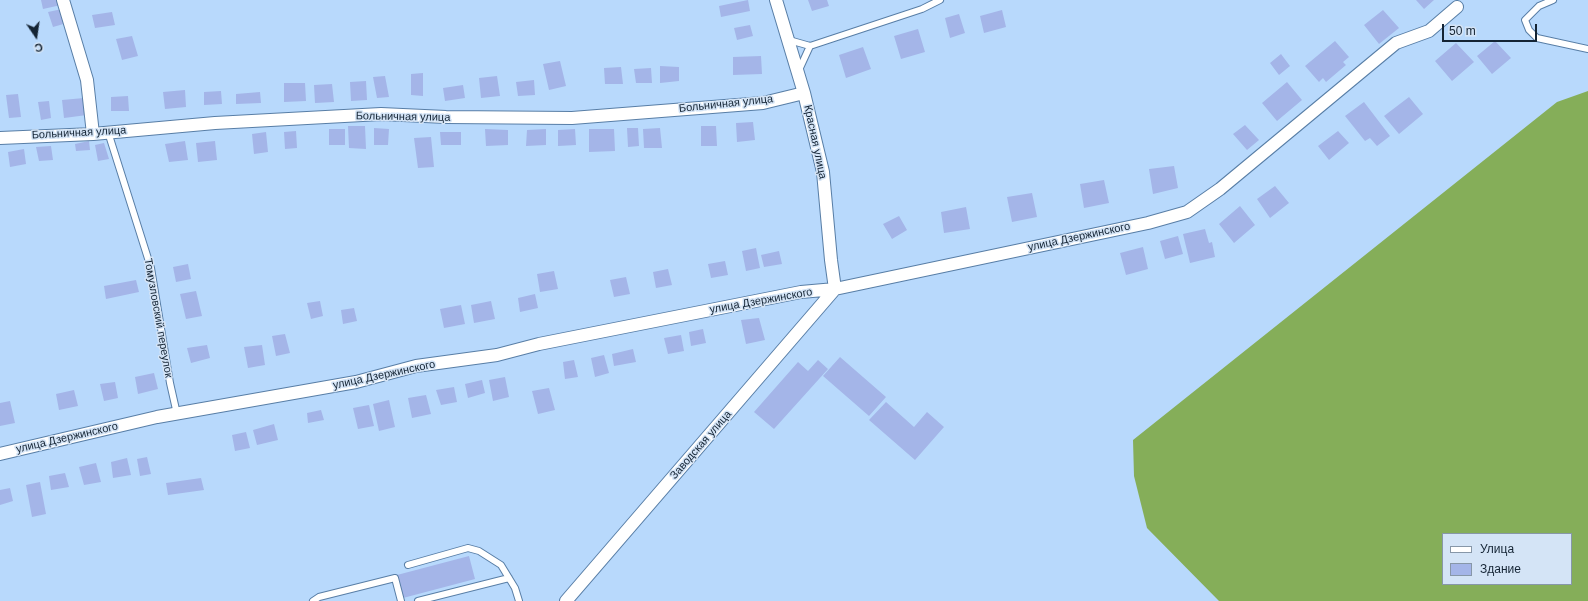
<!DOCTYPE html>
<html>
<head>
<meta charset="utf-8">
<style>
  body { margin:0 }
  #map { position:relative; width:1588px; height:601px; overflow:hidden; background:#b8d9fc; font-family:Helvetica,sans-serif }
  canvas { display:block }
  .legend { position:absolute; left:1442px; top:533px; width:130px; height:52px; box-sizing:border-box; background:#d4e4f6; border:1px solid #8797a8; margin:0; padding:5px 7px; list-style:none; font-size:12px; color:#142434 }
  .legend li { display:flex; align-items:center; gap:8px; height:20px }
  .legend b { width:20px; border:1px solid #8797a8 }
  .north { position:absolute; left:16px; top:16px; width:40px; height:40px; -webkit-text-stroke:3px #d4e4f6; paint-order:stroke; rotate:167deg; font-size:11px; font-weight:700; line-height:16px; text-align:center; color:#142434 }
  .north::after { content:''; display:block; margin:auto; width:14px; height:18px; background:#142434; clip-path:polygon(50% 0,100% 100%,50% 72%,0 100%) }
  .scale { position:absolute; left:1442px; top:24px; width:95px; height:18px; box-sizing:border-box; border:2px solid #142434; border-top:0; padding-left:5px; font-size:12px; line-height:14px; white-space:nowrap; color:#142434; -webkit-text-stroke:3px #d4e4f6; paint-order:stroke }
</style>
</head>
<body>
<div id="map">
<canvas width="1588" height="601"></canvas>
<ul class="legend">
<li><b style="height:5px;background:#fff"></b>Улица</li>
<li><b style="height:11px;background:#a4b5e8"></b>Здание</li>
</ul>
<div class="north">С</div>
<div class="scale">50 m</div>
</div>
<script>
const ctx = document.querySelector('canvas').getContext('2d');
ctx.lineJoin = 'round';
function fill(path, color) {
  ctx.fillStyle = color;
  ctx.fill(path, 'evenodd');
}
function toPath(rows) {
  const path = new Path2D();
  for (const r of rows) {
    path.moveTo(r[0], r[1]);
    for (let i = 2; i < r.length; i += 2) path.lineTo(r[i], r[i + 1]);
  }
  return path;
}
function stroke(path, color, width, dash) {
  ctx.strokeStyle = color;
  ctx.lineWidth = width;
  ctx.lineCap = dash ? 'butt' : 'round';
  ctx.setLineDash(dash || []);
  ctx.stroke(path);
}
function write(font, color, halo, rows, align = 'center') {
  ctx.font = font + ' Helvetica,sans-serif';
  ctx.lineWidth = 3;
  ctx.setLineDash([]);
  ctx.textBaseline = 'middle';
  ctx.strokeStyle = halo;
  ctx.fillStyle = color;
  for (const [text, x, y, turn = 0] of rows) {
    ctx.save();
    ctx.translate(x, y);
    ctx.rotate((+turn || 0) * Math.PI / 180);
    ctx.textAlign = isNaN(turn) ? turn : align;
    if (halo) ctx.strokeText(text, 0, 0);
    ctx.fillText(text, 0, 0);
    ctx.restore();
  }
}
const forest = toPath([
  [1588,91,1588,601,1219,601,1147,528,1134,476,1133,440,1557,102],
  [1443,534,1571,534,1571,584,1443,584]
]);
const building = toPath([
  [41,0,59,0,61,5,43,9],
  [748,0,750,11,721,17,719,6],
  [808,0,827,0,829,6,812,11],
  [1416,0,1434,0,1424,9],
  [62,9,67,23,53,27,48,12],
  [1002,10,1006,27,984,33,980,16],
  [1383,10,1399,28,1379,44,1364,25],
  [112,12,115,25,95,28,92,15],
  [959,14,965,33,950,38,945,18],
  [750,25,753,36,737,40,734,28],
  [918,29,925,52,901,59,894,36],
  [132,36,138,56,122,60,116,39],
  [1335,41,1349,57,1343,62,1346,65,1326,82,1323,78,1319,82,1305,66],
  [1495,41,1511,58,1492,74,1477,56],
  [1456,43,1474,62,1452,81,1435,61],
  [863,47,871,69,846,78,839,55],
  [1281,54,1290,66,1279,75,1270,63],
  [761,56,762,74,733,75,733,57],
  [560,61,566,86,549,90,543,64],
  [660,66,679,67,679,81,660,83],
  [621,67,623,84,605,84,604,68],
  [651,68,652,83,636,83,634,69],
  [423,73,423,96,411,95,411,74],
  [385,76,389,97,377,98,373,77],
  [497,76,500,96,481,98,479,78],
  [534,80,535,95,518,96,516,82],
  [366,81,367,100,351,101,350,82],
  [1287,82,1302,100,1277,121,1262,103],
  [284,83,305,83,306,101,284,102],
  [332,84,334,102,315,103,314,85],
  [463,85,465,98,445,101,443,88],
  [185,90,186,107,165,109,163,92],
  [221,91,222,104,204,105,204,92],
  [260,92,261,103,236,104,236,94],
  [18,94,21,117,9,118,6,95],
  [128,96,129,111,111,111,111,97],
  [1409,97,1423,114,1399,134,1384,116],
  [84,98,87,115,64,118,62,100],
  [49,101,51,118,41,120,38,102],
  [1364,102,1390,136,1377,146,1370,138,1365,141,1345,116],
  [753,122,755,140,737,142,736,123],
  [1245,125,1259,140,1247,150,1233,134],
  [348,126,365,126,366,149,349,148],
  [701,126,716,126,717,146,701,146],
  [374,128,389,129,388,145,374,145],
  [627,128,638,128,639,146,628,147],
  [660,128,662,148,644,148,643,129],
  [329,129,345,129,345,145,329,145],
  [485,129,508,130,508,145,486,146],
  [546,129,546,145,526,146,527,130],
  [575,129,576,145,558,146,558,130],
  [589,129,614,129,615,151,589,152],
  [296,131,297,148,285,149,284,132],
  [1338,131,1349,143,1329,160,1318,146],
  [266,132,268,152,254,154,252,134],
  [440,132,461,132,461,145,441,145],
  [431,137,434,167,418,168,414,138],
  [89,141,90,150,76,151,75,144],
  [185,141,188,160,169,162,165,144],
  [215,141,217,160,198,162,196,143],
  [104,143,109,159,98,161,95,145],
  [51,146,53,160,39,161,36,147],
  [24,149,26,164,10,167,8,152],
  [1174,166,1178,188,1153,194,1149,169],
  [1104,180,1109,203,1084,208,1080,184],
  [1275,186,1289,203,1270,218,1257,199],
  [1032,193,1037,217,1012,222,1007,197],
  [1240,206,1255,225,1234,243,1219,224],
  [966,207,970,229,944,233,941,212],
  [899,216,907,230,892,239,883,224],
  [1205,229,1209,243,1212,242,1215,257,1190,263,1183,234],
  [1178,236,1183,254,1165,259,1160,241],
  [1143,247,1148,269,1126,275,1120,253],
  [756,248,760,268,746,271,742,251],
  [779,251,782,264,764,267,761,255],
  [725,261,728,275,711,278,708,264],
  [188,264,191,279,176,282,173,267],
  [668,269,672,285,656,288,653,272],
  [554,271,558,289,540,292,537,274],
  [626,277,630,294,614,297,610,280],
  [136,280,139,292,106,299,104,286],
  [196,291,202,316,186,319,180,294],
  [535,294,538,308,520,312,518,298],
  [320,301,323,316,311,319,307,303],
  [491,301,495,319,474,323,471,305],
  [461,305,465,324,444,328,440,309],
  [354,308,357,321,343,324,341,310],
  [759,318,765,340,746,344,741,320],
  [703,329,706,343,691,346,689,332],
  [285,334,290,353,276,356,272,336],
  [681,335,684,351,668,354,664,338],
  [207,345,210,358,191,363,187,348],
  [262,345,265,365,248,368,244,347],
  [633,349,636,362,614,366,612,354],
  [604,355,609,373,595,377,591,358],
  [840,357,886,397,869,416,823,376],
  [574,360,578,377,565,379,563,362],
  [818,360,828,369,774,429,754,412,798,362,808,371],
  [154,373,158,389,138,394,135,377],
  [505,377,509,397,493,401,489,380],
  [482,380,485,393,468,398,465,384],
  [115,382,118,398,104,401,100,384],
  [454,387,457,402,441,405,436,390],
  [549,388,555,410,538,414,532,391],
  [74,390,78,406,59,410,56,394],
  [426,395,431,414,412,418,408,398],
  [389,400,395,427,379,431,373,404],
  [10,401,15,423,0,426,0,403],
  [886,402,914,427,927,412,944,427,915,460,869,420],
  [369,405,374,426,358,429,353,408],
  [321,410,324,420,308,423,307,413],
  [274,424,278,440,257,445,253,430],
  [246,432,250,448,235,451,232,435],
  [147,457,151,474,140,476,137,459],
  [127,458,131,475,113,478,111,462],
  [96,463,101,482,84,485,79,467],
  [65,473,69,487,51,490,49,476],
  [201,478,204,490,168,495,166,483],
  [40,482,46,514,32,517,26,485],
  [10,488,13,501,0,505,0,490],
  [469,556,475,579,403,598,397,575]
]);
const lane = toPath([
  [1553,0,1539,6,1525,20,1529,30,1537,38,1588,49],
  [789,40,810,46,922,9,940,0],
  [799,70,810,46],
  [108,132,151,268,170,383,177,414],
  [408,565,468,548,479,551,501,565,515,588,519,601],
  [313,601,319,597,395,578,401,601],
  [418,601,509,578]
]);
const street = toPath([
  [63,0,87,80,93,134],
  [0,138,93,134,215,123,381,114,446,117,572,118,763,103,804,93],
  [0,454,157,417,356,382,416,366,497,355,539,344,801,292,835,289,1148,223,1187,212,1220,189,1396,43,1429,31,1457,7],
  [566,601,835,289,831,260,823,172,804,93,776,0]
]);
const streetNames = [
  ["Больничная улица",726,104,-6],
  ["Больничная улица",403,117,1],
  ["Больничная улица",79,133,-3],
  ["Красная улица",815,142,78],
  ["улица Дзержинского",1079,237,-12],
  ["улица Дзержинского",761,301,-10],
  ["Томузловский переулок",158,318,80],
  ["улица Дзержинского",384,375,-12],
  ["улица Дзержинского",67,438,-13],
  ["Заводская улица",701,445,-49]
];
fill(forest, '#85ae59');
fill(building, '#a4b5e8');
stroke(lane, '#587ea6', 8);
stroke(street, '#587ea6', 14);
stroke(lane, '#fff', 6);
stroke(street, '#fff', 12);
write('11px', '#142434', '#d4e4f6', streetNames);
</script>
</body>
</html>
